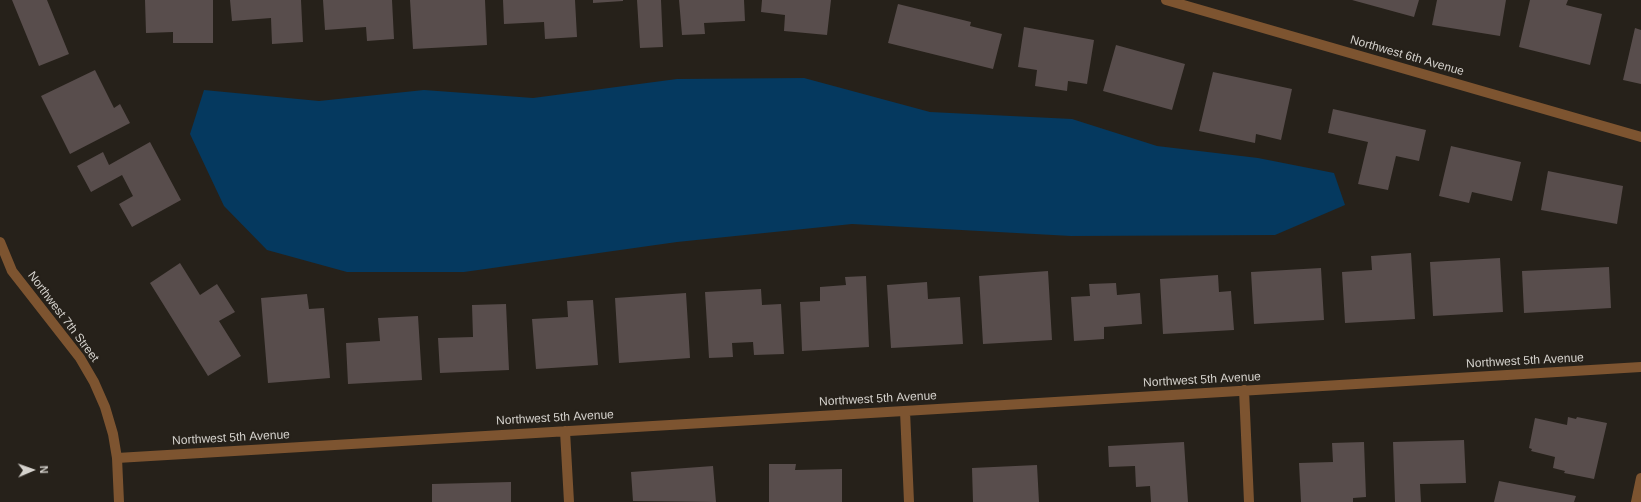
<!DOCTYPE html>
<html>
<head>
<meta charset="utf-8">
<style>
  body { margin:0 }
  #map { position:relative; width:1641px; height:502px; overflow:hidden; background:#26211a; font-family:Arial,sans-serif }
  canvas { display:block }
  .north { position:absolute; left:12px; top:450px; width:40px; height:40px; -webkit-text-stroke:3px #26211a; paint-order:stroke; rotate:88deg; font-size:11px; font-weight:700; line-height:16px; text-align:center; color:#d5d2cd }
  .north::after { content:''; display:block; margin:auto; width:14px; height:18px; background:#d5d2cd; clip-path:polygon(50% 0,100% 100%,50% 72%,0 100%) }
</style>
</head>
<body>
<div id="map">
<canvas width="1641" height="502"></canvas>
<div class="north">N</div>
</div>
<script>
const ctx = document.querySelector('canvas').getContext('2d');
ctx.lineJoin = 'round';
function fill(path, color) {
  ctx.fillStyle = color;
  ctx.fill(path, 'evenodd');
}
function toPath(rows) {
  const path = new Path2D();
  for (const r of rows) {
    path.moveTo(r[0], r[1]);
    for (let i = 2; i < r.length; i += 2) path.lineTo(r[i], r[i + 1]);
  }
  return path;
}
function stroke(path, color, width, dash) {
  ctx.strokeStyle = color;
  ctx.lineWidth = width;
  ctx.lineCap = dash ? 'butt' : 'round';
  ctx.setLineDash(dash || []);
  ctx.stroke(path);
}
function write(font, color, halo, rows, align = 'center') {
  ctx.font = font + ' Arial,sans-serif';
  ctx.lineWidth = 4;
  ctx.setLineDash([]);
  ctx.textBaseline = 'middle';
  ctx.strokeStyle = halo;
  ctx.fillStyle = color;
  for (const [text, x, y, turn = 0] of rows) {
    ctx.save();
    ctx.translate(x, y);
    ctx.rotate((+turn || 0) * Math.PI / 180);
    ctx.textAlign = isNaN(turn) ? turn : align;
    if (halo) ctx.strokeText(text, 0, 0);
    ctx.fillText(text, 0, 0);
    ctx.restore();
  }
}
const water = toPath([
  [804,78,930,112,1072,119,1157,146,1258,158,1334,173,1345,205,1275,235,1071,236,852,224,677,242,464,272,347,272,267,250,224,206,190,134,204,90,319,101,424,90,533,98,677,79]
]);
const building = toPath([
  [12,0,47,0,69,54,39,66],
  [145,0,213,0,213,43,173,43,173,32,146,33],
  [230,0,301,0,303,42,272,44,271,18,232,21],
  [323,0,392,0,394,39,367,41,366,27,325,30],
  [410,0,485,0,487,45,413,49],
  [503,0,575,0,577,37,545,39,544,22,504,24],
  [593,0,623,0,623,1,593,3],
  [637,0,661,0,663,47,640,48],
  [679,0,744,0,745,21,704,23,705,34,682,35],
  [762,0,831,0,827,35,784,31,785,15,761,12],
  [1352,0,1419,0,1414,17],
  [1437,0,1506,0,1500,36,1432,25],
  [1530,0,1568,0,1566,5,1602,14,1590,65,1519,47],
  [898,4,971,22,970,26,1002,34,993,69,888,43],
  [1024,27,1094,40,1087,84,1068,81,1067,91,1035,86,1037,70,1018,67],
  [1635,28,1641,30,1641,84,1623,80],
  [1116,45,1185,64,1172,110,1103,91],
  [95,70,114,108,120,104,130,123,70,154,41,96],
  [1213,72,1292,89,1281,140,1256,134,1255,143,1199,131],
  [1333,109,1426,130,1419,161,1396,156,1388,190,1358,184,1368,142,1328,133],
  [150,142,181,200,132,227,119,204,133,196,122,175,91,192,77,166,103,152,109,165],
  [1451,146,1521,162,1512,201,1472,192,1469,203,1439,196],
  [1548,171,1623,186,1617,224,1541,210],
  [1411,253,1415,319,1345,323,1342,272,1372,270,1371,256],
  [1500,258,1503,312,1433,316,1430,262],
  [180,263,200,295,217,284,235,312,219,321,241,356,208,376,150,283],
  [1609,267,1611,308,1524,313,1522,271],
  [1321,268,1324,320,1254,324,1251,272],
  [1048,271,1052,340,983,344,979,276],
  [1218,275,1219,292,1231,291,1234,330,1163,334,1160,279],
  [866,276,869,347,802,351,800,302,820,301,820,287,846,285,845,277],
  [927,282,928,299,960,297,963,344,891,348,887,285],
  [1116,283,1117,295,1140,293,1142,324,1104,327,1104,339,1074,341,1071,297,1090,296,1089,284],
  [761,289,762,305,781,304,784,354,754,355,753,342,732,343,733,357,709,358,705,292],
  [686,293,690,358,619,363,615,298],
  [307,294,309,309,324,308,330,378,268,383,261,298],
  [593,300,598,365,536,369,532,319,568,317,567,301],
  [506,304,509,370,440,373,438,338,473,337,472,305],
  [418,316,422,380,348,384,346,343,380,341,378,318],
  [1568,417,1576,419,1577,417,1607,423,1594,479,1564,473,1565,471,1553,468,1555,457,1531,451,1532,449,1529,448,1535,418,1567,425],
  [1464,440,1466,483,1420,484,1421,502,1395,502,1393,442],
  [1184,442,1188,502,1151,502,1150,486,1136,487,1135,466,1109,467,1108,446],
  [1364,442,1366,497,1353,498,1353,502,1301,502,1299,463,1333,462,1332,443],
  [769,464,796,464,795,470,842,469,842,502,769,502],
  [1037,465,1039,502,973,502,972,468],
  [713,466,716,502,633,501,631,472],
  [1499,481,1576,496,1574,502,1494,502],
  [511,482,511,502,432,502,432,484]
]);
const street = toPath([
  [1166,0,1641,137],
  [0,242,12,271,80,358,94,382,105,407,113,434,117,458,119,502],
  [1244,390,1249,502],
  [905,411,909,502],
  [565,431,569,502],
  [117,458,1641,367],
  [1636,502,1641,478]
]);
const streetNames = [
  ["Northwest 6th Avenue",1407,56,16],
  ["Northwest 7th Street",63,317,53],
  ["Northwest 5th Avenue",1525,361,-3],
  ["Northwest 5th Avenue",1202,380,-3],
  ["Northwest 5th Avenue",878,399,-3],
  ["Northwest 5th Avenue",555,418,-3],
  ["Northwest 5th Avenue",231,438,-3]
];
fill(water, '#05395f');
fill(building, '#584d4c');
stroke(street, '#7d5430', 10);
write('12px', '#d5d2cd', '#26211a', streetNames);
</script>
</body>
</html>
